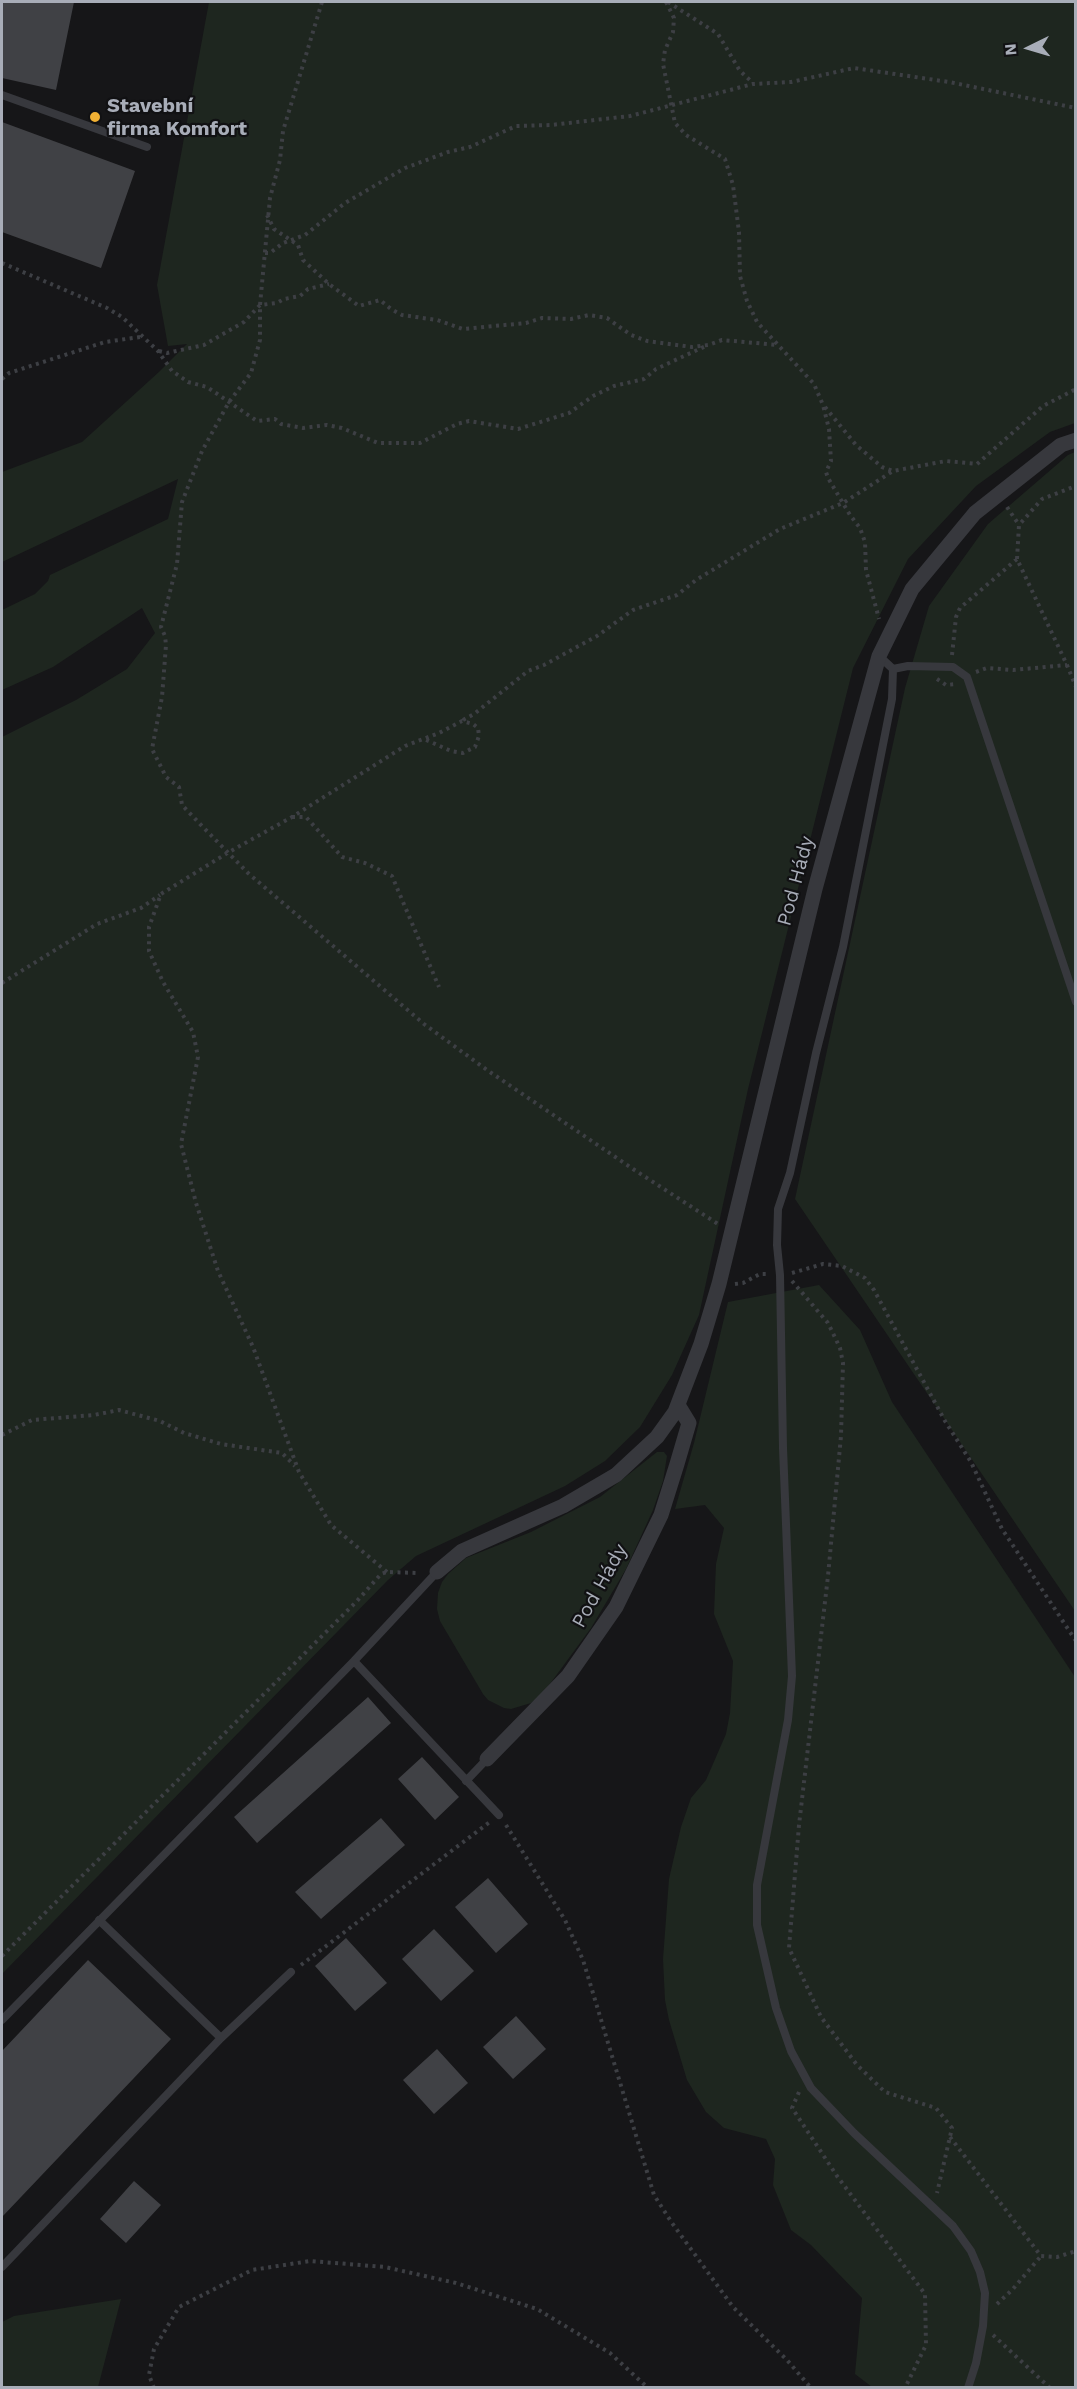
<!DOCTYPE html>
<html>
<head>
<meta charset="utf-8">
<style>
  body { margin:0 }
  #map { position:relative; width:1077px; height:2389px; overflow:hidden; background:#161618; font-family:"Work Sans",sans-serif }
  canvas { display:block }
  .frame { position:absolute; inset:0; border:3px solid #a8adb8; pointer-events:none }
  .north { position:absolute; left:999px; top:18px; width:60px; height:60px; -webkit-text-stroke:4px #111113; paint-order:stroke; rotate:265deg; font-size:16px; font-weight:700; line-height:24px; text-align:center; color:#a8adb8 }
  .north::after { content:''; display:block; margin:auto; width:21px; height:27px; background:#a8adb8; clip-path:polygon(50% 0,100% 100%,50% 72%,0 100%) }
</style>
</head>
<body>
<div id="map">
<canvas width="1077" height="2389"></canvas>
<div class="frame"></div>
<div class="north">N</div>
</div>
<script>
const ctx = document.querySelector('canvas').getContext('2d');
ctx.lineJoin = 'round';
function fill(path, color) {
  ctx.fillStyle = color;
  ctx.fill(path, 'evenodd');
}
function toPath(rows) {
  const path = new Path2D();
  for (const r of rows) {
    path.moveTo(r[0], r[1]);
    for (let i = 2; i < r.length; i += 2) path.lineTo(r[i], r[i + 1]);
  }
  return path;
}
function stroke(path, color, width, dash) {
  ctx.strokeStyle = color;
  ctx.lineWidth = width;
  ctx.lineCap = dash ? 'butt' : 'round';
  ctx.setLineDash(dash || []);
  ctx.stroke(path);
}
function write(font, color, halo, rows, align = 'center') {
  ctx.font = font + ' "Work Sans",sans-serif';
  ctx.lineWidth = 4.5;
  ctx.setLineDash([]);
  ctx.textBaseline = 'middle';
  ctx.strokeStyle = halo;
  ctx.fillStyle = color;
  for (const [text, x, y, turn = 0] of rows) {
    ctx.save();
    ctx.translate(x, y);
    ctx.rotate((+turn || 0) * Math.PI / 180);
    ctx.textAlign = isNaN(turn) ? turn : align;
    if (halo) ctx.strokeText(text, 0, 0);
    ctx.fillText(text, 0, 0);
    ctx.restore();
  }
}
const green = toPath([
  [209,2,1075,2,1075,423,1050,432,976,486,908,559,853,668,748,1089,699,1315,672,1375,640,1427,605,1461,565,1486,416,1556,388,1580,2,1974,2,737,76,700,127,669,155,633,142,608,53,667,2,690,2,610,35,594,48,581,50,575,168,519,178,479,2,562,2,472,82,442,160,371,187,344,168,346,157,285],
  [1075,452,1075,1611,795,1199,905,688,929,606,988,524,1068,455],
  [819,1285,860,1330,892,1402,1075,1677,1075,2387,872,2387,855,2374,862,2298,811,2245,791,2230,773,2185,775,2159,766,2139,724,2128,706,2112,687,2080,669,2020,665,2000,663,1959,669,1879,681,1827,691,1798,706,1780,726,1734,730,1713,733,1661,714,1614,716,1564,724,1528,705,1505,675,1509,694,1443,728,1302],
  [657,1452,664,1452,667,1456,663,1481,653,1510,626,1569,591,1628,541,1696,531,1703,511,1709,504,1708,488,1700,483,1694,440,1621,437,1609,438,1593,442,1582,448,1574,466,1558,531,1532,600,1497],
  [121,2299,98,2387,2,2387,2,2322,14,2316]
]);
const building = toPath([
  [2,2,74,2,56,90,2,78],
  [2,122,135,171,101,268,2,232],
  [368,1697,391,1723,257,1843,234,1817],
  [422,1757,459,1797,435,1820,398,1779],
  [381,1818,405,1845,321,1919,295,1892],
  [488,1878,528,1924,496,1953,455,1907],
  [434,1929,474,1971,441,2001,402,1959],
  [346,1938,387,1983,355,2011,315,1966],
  [88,1960,171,2039,2,2217,2,2051],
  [516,2016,546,2049,513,2079,483,2047],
  [437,2049,468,2083,434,2114,403,2080],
  [134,2181,161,2205,126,2243,100,2219]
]);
const path = toPath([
  [322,2,283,131,280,160,270,198,260,305,260,340,251,373,229,402,202,451,182,502,177,564,161,627,165,636,166,645,162,697,152,749,166,777,179,787,182,805,200,824,248,873,424,1024,487,1070,633,1169,718,1224],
  [666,2,674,18,673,32,665,50,663,64,675,123,686,135,725,159,733,185,739,232,740,276,747,301,757,322,814,384,823,405,829,429,831,461,826,472,828,478,850,515,860,528,865,542,866,570,879,619],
  [668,2,718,34,740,71,753,83],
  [267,215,274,229,298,245,303,260,329,284,359,306,380,300,391,309,402,315,437,320,463,329,526,323,542,318,571,319,589,315,607,318,631,335,647,341,692,347,708,345,722,340,778,345],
  [265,253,270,253,283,243,305,235,345,203,405,168,448,152,470,147,516,126,551,125,630,116,753,84,791,82,854,68,949,82,1076,108],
  [2,263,107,308,122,317,158,351,172,371,188,382,207,387,257,421,275,419,281,424,303,428,327,425,342,428,378,443,420,443,457,424,469,421,518,429,569,413,593,396,614,386,644,379,656,369,708,345],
  [159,351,167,353,204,345,244,322,260,305,277,303,284,299,300,296,308,289,329,284],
  [2,379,9,373,105,342,140,337],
  [825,407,856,445,882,467,893,471,946,461,977,464,1043,406,1076,389],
  [1007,507,1019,525],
  [1017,559,1019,525,1042,499,1076,486],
  [952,655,956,617,960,608,1017,559,1067,665,1076,687],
  [976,672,987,668,1013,670,1067,665],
  [937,679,946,685,957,684],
  [463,720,474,714,528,671,544,665,597,636,633,610,677,595,696,580,780,529,843,503,893,471],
  [292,817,306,817,342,857,365,863,392,876,439,987],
  [2,983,97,924,141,908,160,895],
  [792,1273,823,1264,842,1266,865,1278,874,1290,945,1421,971,1462,1002,1529,1076,1641],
  [792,1281,828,1323,840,1348,843,1363,841,1436,828,1576,799,1825,789,1948,821,2017,857,2065,885,2092,936,2108,952,2128,937,2193],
  [735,1284,743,1283,760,1274,767,1274],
  [2,1435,32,1420,94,1415,119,1410,160,1421,184,1433,221,1444,282,1453,295,1466],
  [387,1572,331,1525,299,1472,253,1347,218,1271,196,1203,181,1144,198,1057,193,1032,163,982,149,951,149,927,161,894,229,852,292,817,405,746,439,733,462,721,473,724,478,728,479,736,475,747,463,753,451,751,424,739],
  [506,1825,565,1920,583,1960,654,2195,672,2223,733,2307,787,2360,811,2388],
  [2,1956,357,1601,381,1574,387,1572,418,1573],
  [301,1965,491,1821],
  [799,2092,792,2108,837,2176,925,2294,926,2345,905,2388],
  [950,2137,1041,2256,1057,2257,1076,2251],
  [997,2304,1013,2289,1041,2256],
  [993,2335,1050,2388],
  [154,2388,149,2375,154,2349,179,2307,252,2270,310,2261,385,2267,456,2283,537,2309,610,2353,648,2388]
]);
const lane = toPath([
  [2,95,147,147],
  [879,656,893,669,892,699,843,947,816,1053,790,1173,778,1209,777,1245,780,1275,783,1448,792,1676,788,1720,757,1885,757,1925,776,2008,791,2051,811,2088,854,2133,953,2226,971,2251,980,2272,985,2293,983,2326,976,2363,968,2388],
  [893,669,908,666,953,667,967,677,1076,1002],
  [354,1661,499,1815],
  [466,1781,487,1759],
  [99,1920,221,2038],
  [2,2020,354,1661,437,1572],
  [2,2267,221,2038,291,1972]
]);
const street = toPath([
  [437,1572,462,1551,563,1506,616,1475,657,1437,675,1412,701,1344,719,1284,815,889,879,656,912,589,975,513,1061,445,1076,440],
  [487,1759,568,1676,616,1607,661,1515,677,1464,689,1423,678,1405]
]);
const markers = [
  [95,117,6,"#f2b134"]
];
const poiNames = [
  ["Stavební",107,106],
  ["firma Komfort",107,129]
];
const streetNames = [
  ["Pod Hády",796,881,-75],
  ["Pod Hády",600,1586,-61]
];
fill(green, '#1e261f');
fill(building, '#404145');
stroke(path, '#3d3f44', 4, [3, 4.5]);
stroke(lane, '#37383d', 8);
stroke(street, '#37383d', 15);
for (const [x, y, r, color] of markers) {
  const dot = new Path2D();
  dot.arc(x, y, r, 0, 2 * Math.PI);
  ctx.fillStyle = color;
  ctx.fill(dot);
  stroke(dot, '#111113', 2);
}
write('bold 20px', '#a8adb8', '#111113', poiNames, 'left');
write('20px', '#a8adb8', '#111113', streetNames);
</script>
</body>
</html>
